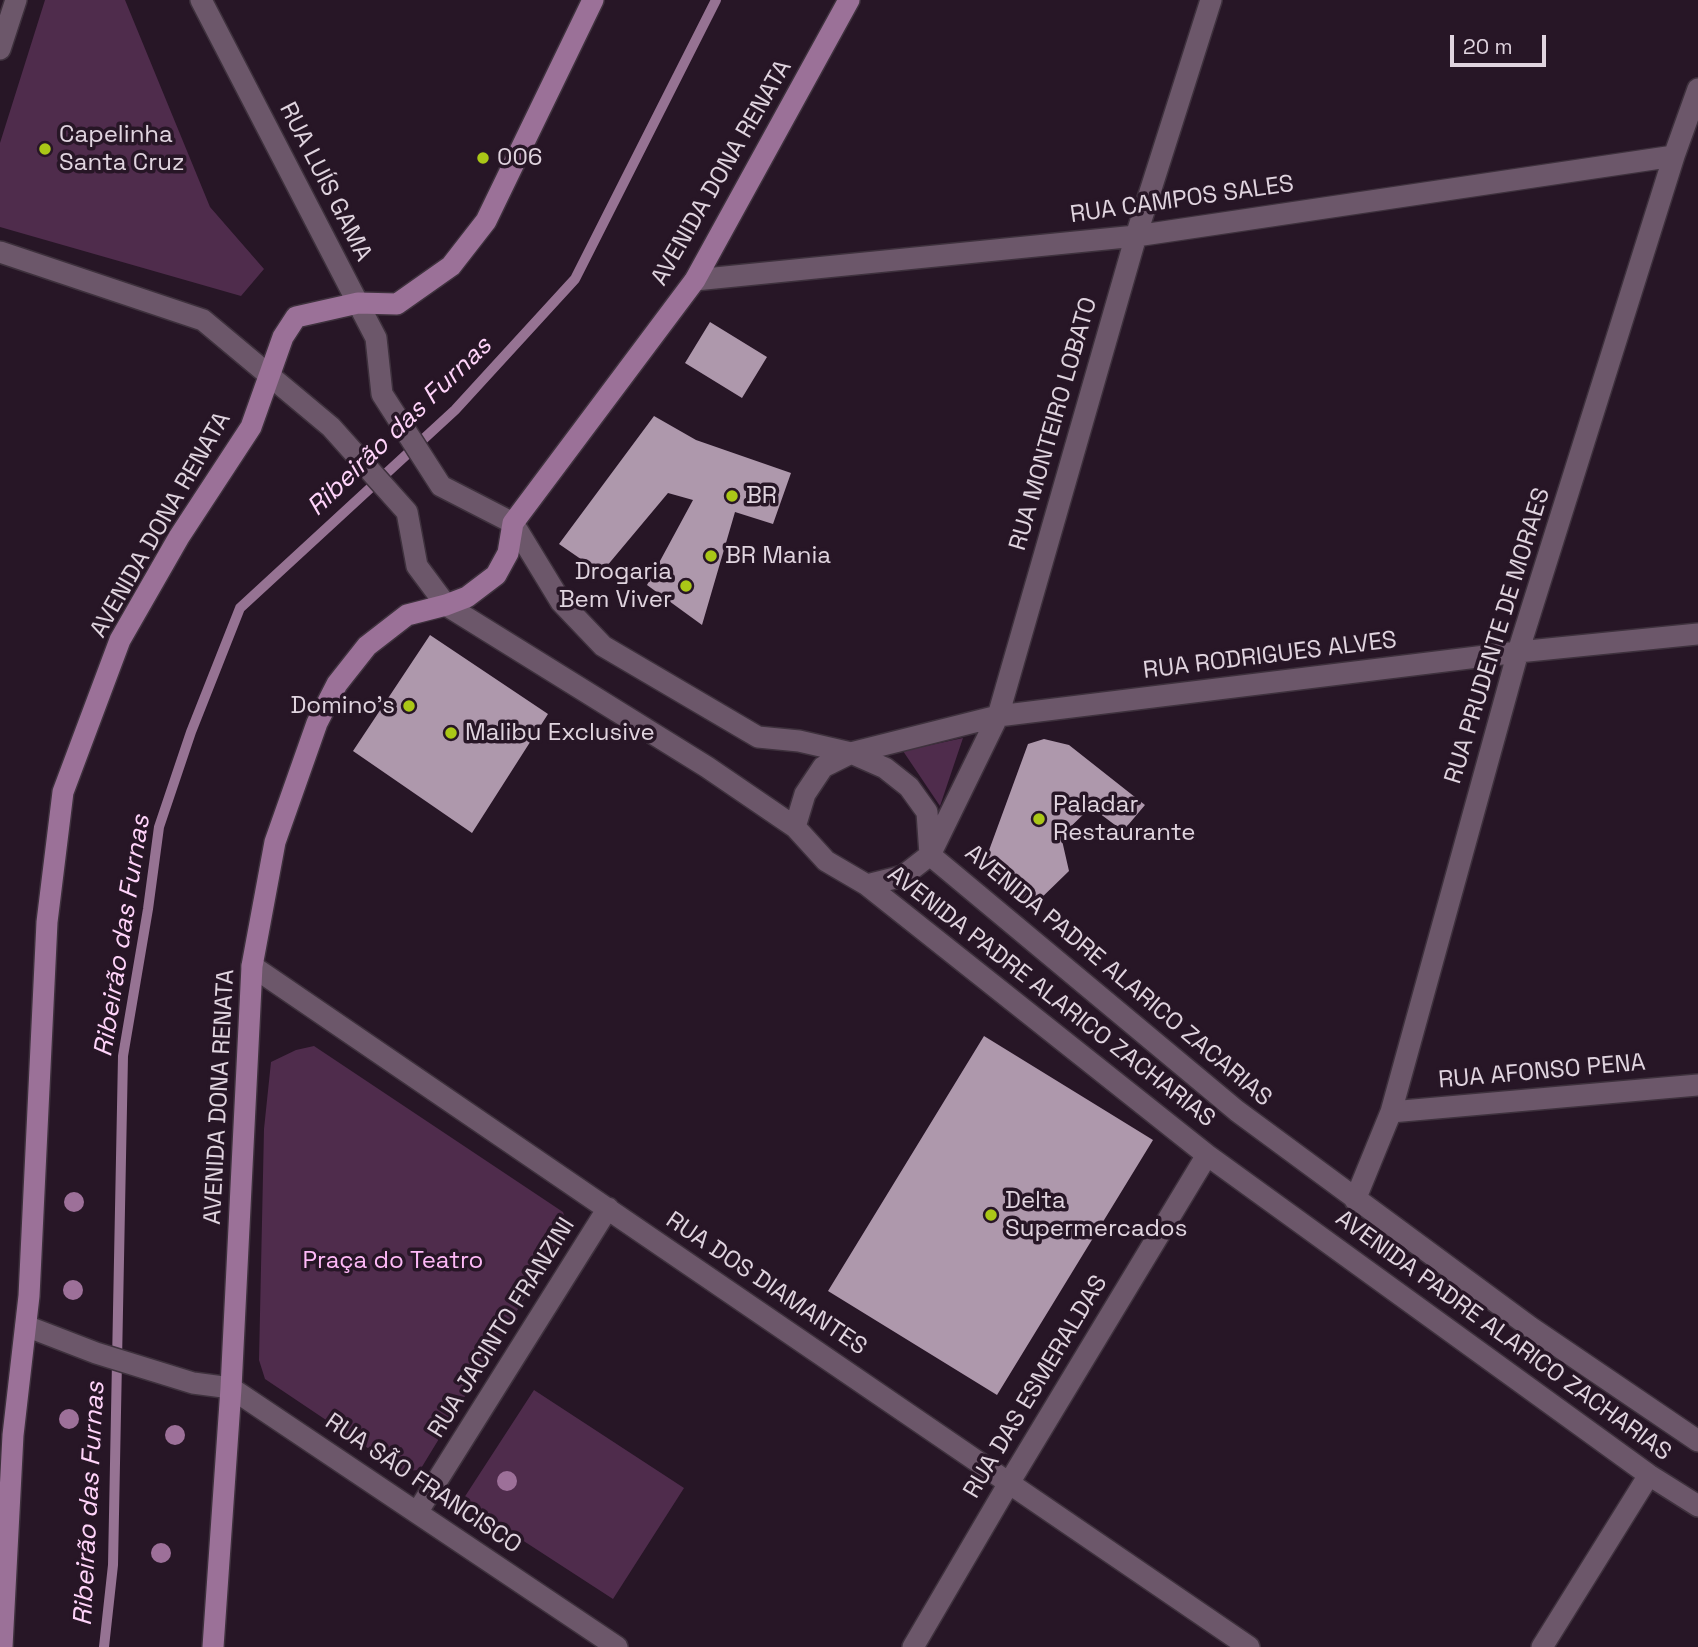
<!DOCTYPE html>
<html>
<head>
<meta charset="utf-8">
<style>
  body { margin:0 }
  #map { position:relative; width:1698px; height:1647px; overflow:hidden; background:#271626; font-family:"Space Grotesk",sans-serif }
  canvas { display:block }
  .scale { position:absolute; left:1450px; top:35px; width:96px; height:32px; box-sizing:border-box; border:4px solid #e0d4df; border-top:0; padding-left:9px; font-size:21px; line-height:24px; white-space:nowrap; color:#e0d4df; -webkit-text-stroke:5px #271626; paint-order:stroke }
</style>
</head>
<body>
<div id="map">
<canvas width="1698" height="1647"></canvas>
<div class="scale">20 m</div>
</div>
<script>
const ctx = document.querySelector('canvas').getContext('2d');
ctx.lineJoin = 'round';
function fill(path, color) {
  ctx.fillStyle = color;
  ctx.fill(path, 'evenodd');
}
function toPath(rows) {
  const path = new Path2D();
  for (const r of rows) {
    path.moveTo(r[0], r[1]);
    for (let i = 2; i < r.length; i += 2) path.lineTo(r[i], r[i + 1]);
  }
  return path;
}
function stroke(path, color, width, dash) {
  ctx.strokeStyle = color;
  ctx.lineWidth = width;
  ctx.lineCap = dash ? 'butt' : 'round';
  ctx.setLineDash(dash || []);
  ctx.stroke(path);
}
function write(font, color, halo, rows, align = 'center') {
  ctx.font = font + ' "Space Grotesk",sans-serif';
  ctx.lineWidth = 7;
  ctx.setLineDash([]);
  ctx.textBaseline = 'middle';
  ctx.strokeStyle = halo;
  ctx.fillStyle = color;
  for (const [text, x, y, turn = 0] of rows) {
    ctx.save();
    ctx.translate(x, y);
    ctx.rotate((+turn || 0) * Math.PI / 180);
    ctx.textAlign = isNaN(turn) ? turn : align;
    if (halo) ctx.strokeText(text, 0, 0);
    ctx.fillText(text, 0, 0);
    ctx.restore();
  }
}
const green = toPath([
  [45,0,125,0,210,207,264,269,241,296,0,227,0,143],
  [963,738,940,806,903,751],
  [314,1046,563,1212,568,1227,420,1470,402,1471,265,1379,259,1360,264,1129,271,1062,296,1050],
  [534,1390,684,1488,613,1599,462,1501]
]);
const stream = toPath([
  [104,1647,113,1565,123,1056,148,909,159,827,191,732,240,608,455,410,575,279,716,0]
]);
const building = toPath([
  [710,322,767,357,742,398,685,363],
  [654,416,696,440,791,473,773,524,735,512,702,625,647,585,693,500,668,493,601,573,559,544],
  [430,635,548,714,472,833,353,751],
  [1044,739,1069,745,1145,805,1123,831,1091,807,1061,836,1069,871,1033,906,984,864,1028,744],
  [984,1036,1153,1140,997,1395,828,1291]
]);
const minor = toPath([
  [201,0,376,338,382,394,441,486,513,523,561,602,603,646,758,737,799,741,851,753,885,768,909,787,927,812,930,855,1237,1111,1530,1327,1698,1441],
  [0,49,16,0],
  [0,252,203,320,331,427,407,512,417,566,446,605,707,767,795,827,826,861,867,885,1207,1155,1649,1475,1698,1506],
  [695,280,1136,236,1674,156],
  [795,827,805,794,823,767,851,753,998,716,1518,652,1698,634],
  [867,885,903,876,930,855,998,716,1136,236,1211,0],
  [252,966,1249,1647],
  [1391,1112,1698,1085],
  [1355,1200,1391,1112,1518,652,1674,156,1698,89],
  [26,1326,96,1353,193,1383,231,1388,617,1647],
  [418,1511,608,1208],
  [913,1647,1009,1483,1207,1155],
  [1542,1647,1649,1475]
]);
const major = toPath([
  [2,1647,13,1435,29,1296,47,922,63,792,120,640,179,537,251,427,283,337,296,317,358,303,397,304,451,266,486,221,593,0],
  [213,1647,231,1388,252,966,275,842,317,723,337,684,367,646,407,615,446,605,467,597,496,575,508,553,513,523,695,280,849,0]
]);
const trees = [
  [74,1202],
  [73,1290],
  [69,1419],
  [175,1435],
  [507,1481],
  [161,1553]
];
const markers = [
  [45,149,7,"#aac717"],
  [483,158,7,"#aac717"],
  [732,496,7,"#aac717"],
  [711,556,7,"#aac717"],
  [686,586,7,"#aac717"],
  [409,706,7,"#aac717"],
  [451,733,7,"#aac717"],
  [1039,819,7,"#aac717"],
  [991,1215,7,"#aac717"]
];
const poiNames = [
  ["Capelinha",59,135],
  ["Santa Cruz",59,163],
  ["006",497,158],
  ["BR",746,496],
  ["BR Mania",725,556],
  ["Drogaria",672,572,"right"],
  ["Bem Viver",672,600,"right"],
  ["Domino's",395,706,"right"],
  ["Malibu Exclusive",465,733],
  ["Paladar",1053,805],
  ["Restaurante",1053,833],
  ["Delta",1005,1201],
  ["Supermercados",1005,1229]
];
const streetNames = [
  ["AVENIDA DONA RENATA",722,173,-60],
  ["RUA LUÍS GAMA",325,182,63],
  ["RUA CAMPOS SALES",1182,200,-8],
  ["RUA MONTEIRO LOBATO",1054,424,-74],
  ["AVENIDA DONA RENATA",161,525,-60],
  ["RUA PRUDENTE DE MORAES",1498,636,-73],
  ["RUA RODRIGUES ALVES",1270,656,-7],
  ["AVENIDA PADRE ALARICO ZACARIAS",1118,976,40],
  ["AVENIDA PADRE ALARICO ZACHARIAS",1051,997,38],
  ["RUA AFONSO PENA",1542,1072,-5],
  ["AVENIDA DONA RENATA",220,1097,-87],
  ["RUA DOS DIAMANTES",766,1284,34],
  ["RUA JACINTO FRANZINI",502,1328,-58],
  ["AVENIDA PADRE ALARICO ZACHARIAS",1503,1336,36],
  ["RUA DAS ESMERALDAS",1036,1387,-59],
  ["RUA SÃO FRANCISCO",423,1484,34]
];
const parkNames = [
  ["Praça do Teatro",393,1261]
];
const waterNames = [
  ["Ribeirão das Furnas",400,427,-44],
  ["Ribeirão das Furnas",123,936,-81],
  ["Ribeirão das Furnas",90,1504,-87]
];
fill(green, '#4f2c4c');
stroke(stream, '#967393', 10);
fill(building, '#ae98ac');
stroke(minor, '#3e313d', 24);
stroke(major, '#3e313d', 24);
stroke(minor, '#6c576a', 21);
stroke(major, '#9b7198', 21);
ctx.fillStyle = '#9d7099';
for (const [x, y] of trees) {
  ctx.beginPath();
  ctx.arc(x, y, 10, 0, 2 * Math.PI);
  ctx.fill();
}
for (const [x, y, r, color] of markers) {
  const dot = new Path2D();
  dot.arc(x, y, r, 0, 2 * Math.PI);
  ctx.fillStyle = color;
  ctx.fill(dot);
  stroke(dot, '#271626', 2.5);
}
write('24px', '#e0d4df', '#271626', poiNames, 'left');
write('24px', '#e0d4df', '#271626', streetNames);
write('24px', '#feb9f7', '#271626', parkNames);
write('italic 26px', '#ffd4fa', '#271626', waterNames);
</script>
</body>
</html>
